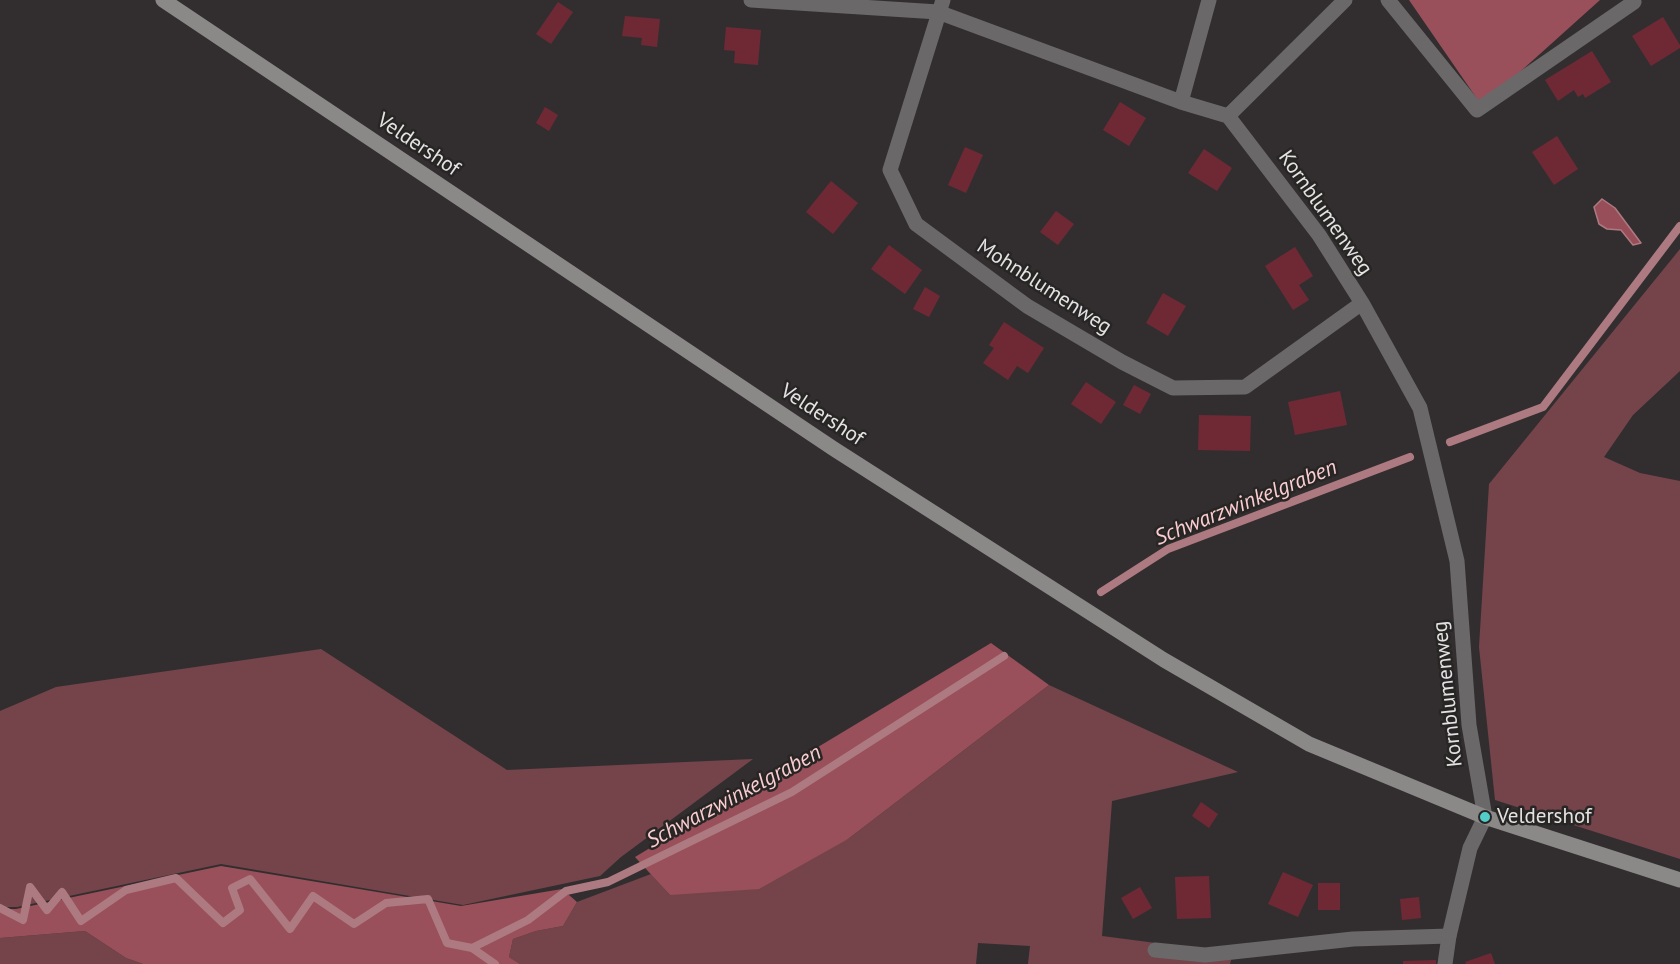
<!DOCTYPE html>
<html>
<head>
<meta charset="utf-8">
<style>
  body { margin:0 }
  canvas { display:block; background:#322e2f }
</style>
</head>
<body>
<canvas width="1680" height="964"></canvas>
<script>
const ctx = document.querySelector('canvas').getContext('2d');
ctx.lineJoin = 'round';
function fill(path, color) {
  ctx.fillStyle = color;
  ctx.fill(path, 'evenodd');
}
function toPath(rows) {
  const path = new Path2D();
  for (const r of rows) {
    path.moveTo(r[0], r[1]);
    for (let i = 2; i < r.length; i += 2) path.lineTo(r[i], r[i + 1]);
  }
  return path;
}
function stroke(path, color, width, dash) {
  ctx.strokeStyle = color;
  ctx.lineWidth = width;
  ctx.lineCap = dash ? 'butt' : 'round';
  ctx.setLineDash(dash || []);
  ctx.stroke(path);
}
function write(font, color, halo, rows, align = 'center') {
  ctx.font = font + ' "PT Sans",sans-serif';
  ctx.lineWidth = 5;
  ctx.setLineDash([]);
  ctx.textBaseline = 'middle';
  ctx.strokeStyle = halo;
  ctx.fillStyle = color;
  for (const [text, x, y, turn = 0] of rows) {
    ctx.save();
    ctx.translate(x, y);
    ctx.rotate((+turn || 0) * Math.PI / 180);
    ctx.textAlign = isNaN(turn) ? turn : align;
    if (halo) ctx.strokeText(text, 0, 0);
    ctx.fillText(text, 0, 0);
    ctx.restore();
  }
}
const green = toPath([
  [1680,249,1680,371,1633,415,1604,457,1640,473,1680,481,1680,859,1495,800,1479,647,1489,484],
  [321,649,507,770,753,759,621,857,600,876,463,905,221,864,17,907,0,907,0,711,56,687],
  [1049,685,1238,772,1112,801,1102,936,1233,953,1230,964,1028,964,1030,946,978,943,976,964,520,964,509,957,513,939,536,931,563,926,577,902,651,874,670,895,848,839],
  [85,931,126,958,143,964,0,964,0,938]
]);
const forest = toPath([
  [1409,0,1600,0,1482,106],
  [991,643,1049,685,848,839,759,889,670,895,635,857],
  [221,866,461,906,562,889,577,902,563,926,536,931,513,939,509,957,520,964,143,964,126,958,85,931,0,938,0,909,16,909]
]);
const water = toPath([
  [1602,199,1615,208,1641,243,1633,245,1621,230,1607,229,1599,224,1594,207,1602,199]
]);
const stream = toPath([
  [1450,442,1543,407,1680,226],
  [1101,592,1168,549,1410,457],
  [0,908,23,920,30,887,47,910,62,892,81,921,126,890,176,878,223,923,240,910,232,888,250,879,290,929,313,896,354,924,386,903,428,899,447,943,472,948,495,964],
  [472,948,528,920,566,891,608,882,792,792,1004,656]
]);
const building = toPath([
  [558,2,573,12,551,44,536,34],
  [625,16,660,19,657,47,641,45,642,38,622,36],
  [1663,17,1680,45,1680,48,1651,66,1632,36],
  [726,27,761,30,758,65,734,63,735,51,724,50],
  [1592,51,1611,82,1585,98,1583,94,1578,97,1574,90,1558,101,1545,80],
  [1120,102,1146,118,1129,146,1103,130],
  [545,107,558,115,549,131,536,123],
  [1557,136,1578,169,1554,185,1532,152],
  [965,147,983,155,966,193,948,185],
  [1204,149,1232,168,1217,191,1188,173],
  [831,181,858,203,833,234,806,212],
  [1056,211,1074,224,1058,245,1040,232],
  [889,245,922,270,905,294,871,269],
  [1295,247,1313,276,1299,285,1309,300,1293,310,1265,266],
  [925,287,940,296,929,317,913,309],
  [1163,293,1186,306,1168,336,1146,323],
  [1004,322,1044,348,1028,373,1017,366,1008,380,983,363,994,348,989,345],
  [1086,382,1116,402,1101,424,1071,404],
  [1134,385,1151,394,1140,414,1123,405],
  [1340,391,1347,425,1295,435,1288,402],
  [1199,415,1251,416,1250,451,1198,450],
  [1201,802,1218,814,1209,828,1192,816],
  [1283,872,1313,885,1298,917,1268,904],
  [1209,876,1211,918,1177,919,1175,877],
  [1318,883,1340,883,1340,910,1318,910],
  [1140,887,1152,908,1133,919,1121,898],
  [1419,897,1421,918,1402,920,1400,899],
  [1491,953,1495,964,1466,964,1465,962],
  [1436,960,1436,964,1403,964,1403,961]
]);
const lane = toPath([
  [1388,0,1477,110,1634,2],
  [1155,950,1205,955,1353,939,1449,936]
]);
const street = toPath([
  [751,0,938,12,1181,102,1228,116,1319,235,1362,303,1420,408,1457,561,1469,725,1485,817,1470,848,1449,936,1445,964],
  [943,0,890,170,916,224,1027,306,1122,362,1173,388,1245,387,1362,303],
  [1181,102,1209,0],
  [1228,116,1345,0]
]);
const secondary = toPath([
  [163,0,834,449,1164,660,1309,744,1485,817,1680,880]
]);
const markers = [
  [1485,817,6,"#53cdc9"]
];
const streetNames = [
  ["Veldershof",418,145,34],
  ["Kornblumenweg",1325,213,55],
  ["Mohnblumenweg",1044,287,33],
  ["Veldershof",822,415,33],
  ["Kornblumenweg",1448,694,-96]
];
const poiNames = [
  ["Veldershof",1497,817]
];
const waterNames = [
  ["Schwarzwinkelgraben",1246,503,-22],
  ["Schwarzwinkelgraben",734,797,-28]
];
fill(green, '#74444a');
fill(forest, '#99505a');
fill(water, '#974e58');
stroke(water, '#ae7a81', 1.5);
stroke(stream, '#ae7a81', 8);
fill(building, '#6e2935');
stroke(lane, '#6a6869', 15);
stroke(street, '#6a6869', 15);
stroke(secondary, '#8b8888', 15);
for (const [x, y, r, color] of markers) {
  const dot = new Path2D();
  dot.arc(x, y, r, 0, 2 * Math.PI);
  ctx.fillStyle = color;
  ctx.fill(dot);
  stroke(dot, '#282525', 2);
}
write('21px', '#e4e2e2', '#282525', streetNames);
write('21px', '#e4e2e2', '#282525', poiNames, 'left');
write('italic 22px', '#fbced2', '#282525', waterNames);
</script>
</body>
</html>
